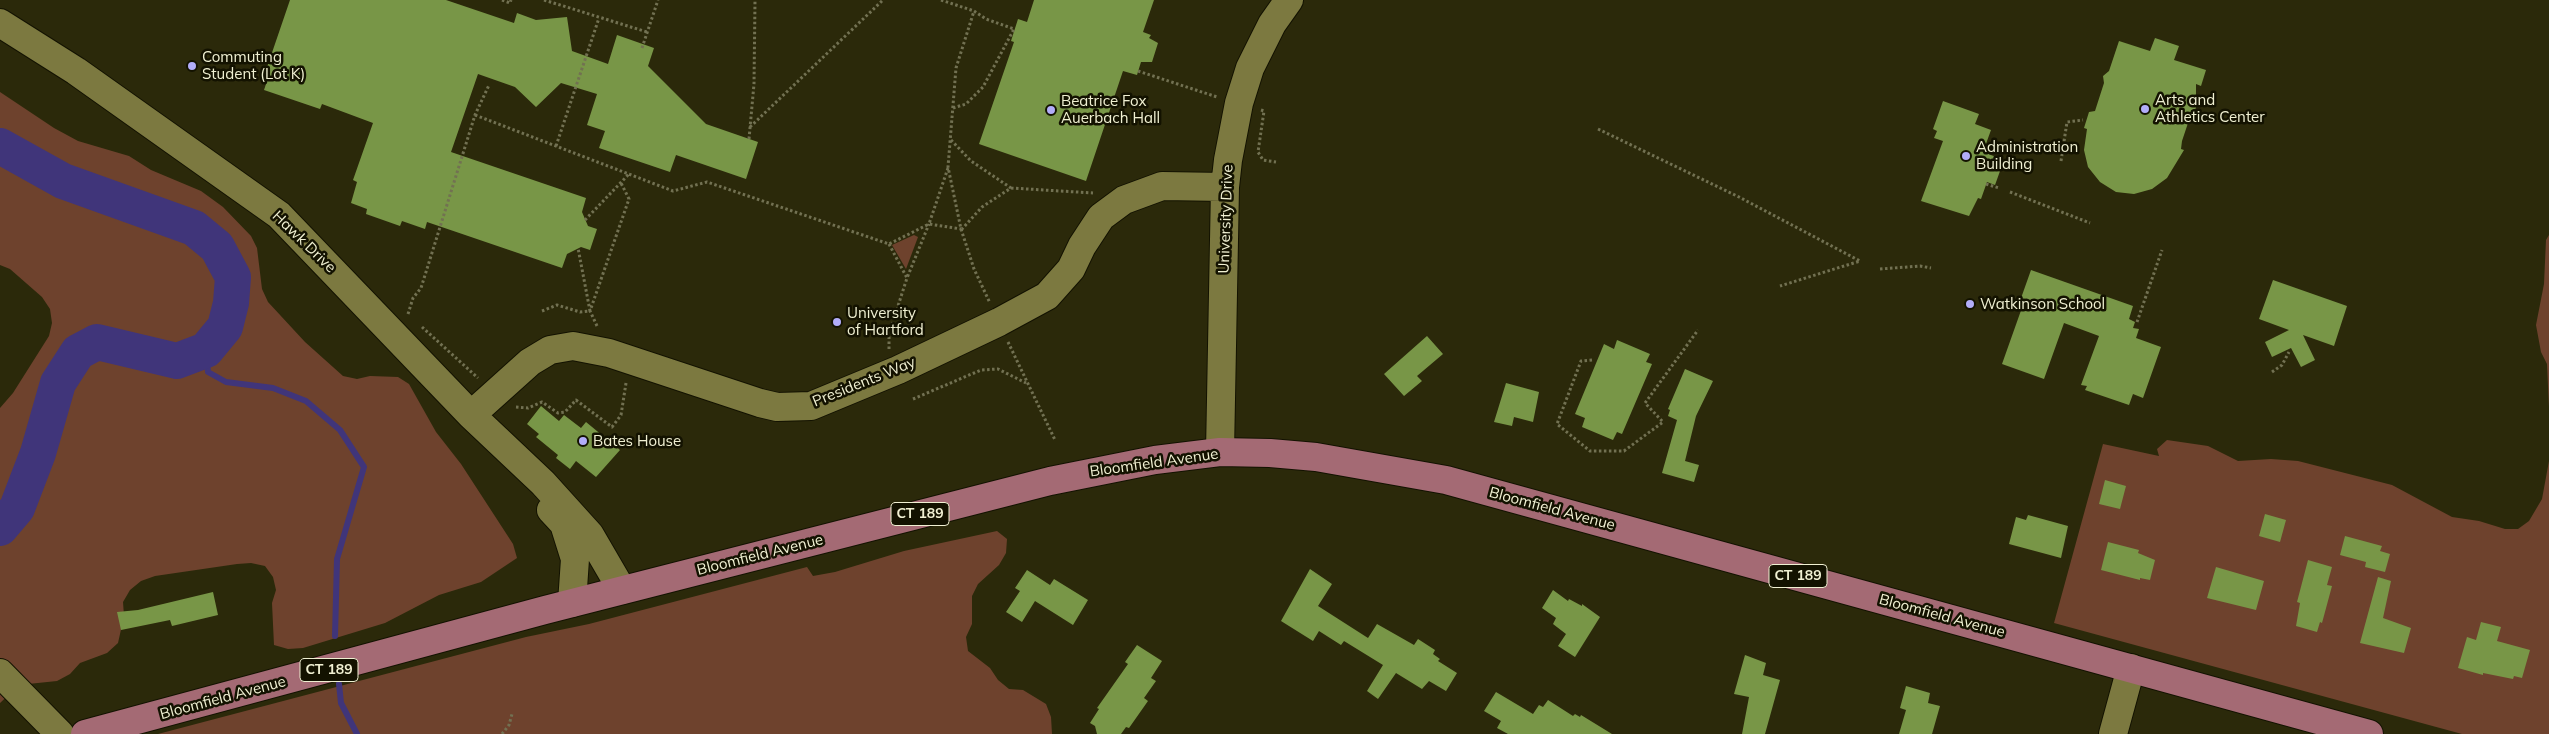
<!DOCTYPE html>
<html>
<head>
<meta charset="utf-8">
<style>
  body { margin:0 }
  canvas { display:block; background:#2b290a }
</style>
</head>
<body>
<canvas width="2549" height="734"></canvas>
<script>
const ctx = document.querySelector('canvas').getContext('2d');
ctx.lineJoin = 'round';
function fill(path, color) {
  ctx.fillStyle = color;
  ctx.fill(path, 'evenodd');
}
function toPath(rows) {
  const path = new Path2D();
  for (const r of rows) {
    path.moveTo(r[0], r[1]);
    for (let i = 2; i < r.length; i += 2) path.lineTo(r[i], r[i + 1]);
  }
  return path;
}
function stroke(path, color, width, dash) {
  ctx.strokeStyle = color;
  ctx.lineWidth = width;
  ctx.lineCap = dash ? 'butt' : 'round';
  ctx.setLineDash(dash || []);
  ctx.stroke(path);
}
function write(font, color, halo, rows, align = 'center') {
  ctx.font = font + ' Mulish,sans-serif';
  ctx.lineWidth = 5;
  ctx.setLineDash([]);
  ctx.textBaseline = 'middle';
  ctx.strokeStyle = halo;
  ctx.fillStyle = color;
  for (const [text, x, y, turn = 0] of rows) {
    ctx.save();
    ctx.translate(x, y);
    ctx.rotate((+turn || 0) * Math.PI / 180);
    ctx.textAlign = isNaN(turn) ? turn : align;
    if (halo) ctx.strokeText(text, 0, 0);
    ctx.fillText(text, 0, 0);
    ctx.restore();
  }
}
const green = toPath([
  [0,92,54,128,78,141,129,156,151,170,201,191,223,207,251,236,257,248,262,289,268,302,305,342,343,376,357,379,370,376,398,377,409,384,436,432,461,464,513,544,517,558,481,582,439,595,385,623,303,648,288,649,274,645,272,603,276,590,273,577,265,566,251,563,237,564,155,576,141,581,130,590,123,602,124,616,118,643,107,653,80,663,70,674,57,681,28,684,15,689,0,703,0,408,13,393,49,336,52,323,50,309,42,297,10,269,0,265],
  [914,235,918,237,906,269,892,245],
  [2549,235,2549,407,2547,364,2541,352,2536,325,2544,284,2546,240],
  [2167,440,2208,446,2238,461,2271,459,2298,461,2392,485,2452,517,2479,521,2505,529,2518,529,2529,521,2542,499,2549,461,2549,734,2462,734,2054,623,2103,444,2159,456,2157,449],
  [997,531,1007,539,1006,553,999,565,978,584,972,596,972,624,966,637,968,651,990,668,998,680,1009,689,1023,690,1046,704,1051,717,1052,734,158,734,526,637,589,624,807,567,813,576,835,572,904,551]
]);
const stream = toPath([
  [206,350,208,372,226,382,273,388,306,401,340,430,364,467,337,559,335,636],
  [339,684,341,703,357,734]
]);
const river = toPath([
  [0,146,63,181,194,228,217,247,233,277,231,303,225,327,206,350,177,361,97,342,78,352,58,383,38,453,17,508,0,528]
]);
const building = toPath([
  [290,0,446,0,514,23,517,13,536,20,567,17,572,51,608,64,617,35,654,48,648,66,706,124,758,142,746,179,676,155,670,172,599,148,605,131,587,125,597,94,561,83,536,107,515,87,478,74,451,152,586,198,582,212,588,226,597,229,590,250,581,247,567,254,562,268,427,222,425,229,402,221,400,226,366,214,367,209,351,203,357,182,353,180,373,123,322,104,320,109,264,90,267,81,263,79],
  [1034,0,1154,0,1143,32,1151,35,1149,38,1158,43,1152,62,1141,62,1137,75,1123,71,1086,181,979,144,1014,42,1011,41,1018,19,1027,22],
  [2155,38,2179,46,2174,60,2206,70,2201,86,2196,84,2196,108,2191,114,2182,141,2181,149,2184,150,2167,178,2152,189,2134,194,2116,192,2100,182,2088,167,2084,150,2087,129,2084,128,2089,112,2095,111,2104,83,2103,76,2109,71,2119,41,2150,51],
  [1943,101,1979,114,1975,124,1991,130,1983,152,2004,160,1995,185,1987,182,1981,199,1978,198,1969,216,1921,201,1943,141,1934,138,1937,131,1933,129],
  [2031,270,2133,306,2129,319,2135,322,2133,328,2139,329,2136,338,2161,347,2143,398,2133,394,2129,405,2085,390,2087,386,2081,385,2099,336,2064,323,2044,379,2002,364,2024,302,2020,301],
  [2273,280,2347,306,2334,346,2303,335,2315,360,2301,367,2291,348,2272,357,2265,342,2289,330,2259,319],
  [1427,336,1443,354,1417,376,1422,381,1404,396,1384,374],
  [1617,340,1650,354,1646,362,1652,364,1622,434,1617,432,1613,440,1582,427,1585,418,1575,414,1604,344,1614,349],
  [1685,369,1713,381,1696,416,1685,461,1699,465,1694,482,1662,473,1677,420,1668,416,1670,410,1668,409],
  [1506,383,1539,392,1533,422,1514,417,1512,426,1494,422],
  [541,406,559,421,564,415,581,428,586,422,620,450,596,477,576,461,570,469,556,458,558,455,536,437,539,434,527,424],
  [2105,480,2126,486,2120,509,2099,504],
  [2265,514,2286,520,2280,542,2259,536],
  [2028,515,2068,526,2061,558,2009,544,2016,517,2026,520],
  [2345,536,2382,546,2380,551,2390,554,2385,572,2365,567,2366,562,2340,555],
  [2108,542,2139,550,2138,553,2155,560,2150,580,2140,578,2140,580,2101,570],
  [2308,560,2332,567,2327,585,2332,586,2322,623,2320,622,2317,632,2296,626,2300,603,2297,602],
  [2216,567,2264,581,2256,610,2207,598],
  [1310,569,1332,584,1318,606,1368,638,1377,624,1414,645,1418,639,1435,650,1433,654,1440,659,1438,661,1457,673,1446,691,1429,681,1422,689,1396,673,1378,699,1367,691,1383,665,1344,641,1341,645,1319,631,1313,641,1281,621],
  [1027,570,1050,585,1054,579,1088,600,1073,625,1035,601,1022,622,1006,612,1020,591,1015,588],
  [2378,577,2391,581,2383,618,2411,628,2404,653,2360,643],
  [1553,590,1568,601,1569,599,1582,606,1582,604,1600,617,1575,657,1558,646,1566,634,1553,624,1556,618,1542,608],
  [213,592,218,615,172,626,170,620,121,630,117,612,138,610],
  [2481,622,2501,627,2497,641,2530,650,2522,678,2514,676,2513,679,2483,673,2483,675,2458,668,2467,637,2476,640],
  [1137,645,1162,661,1151,678,1156,681,1144,698,1148,701,1129,728,1126,727,1121,734,1097,734,1095,726,1090,723,1099,709,1097,708,1128,664,1125,662],
  [1745,655,1766,663,1763,675,1780,680,1765,734,1742,734,1749,697,1734,694],
  [1906,686,1930,693,1928,703,1940,706,1932,734,1899,734,1906,710,1900,708],
  [1496,692,1533,714,1539,705,1543,707,1548,700,1573,716,1575,714,1580,717,1581,715,1612,734,1508,734,1497,728,1501,721,1484,711]
]);
const path = toPath([
  [502,0,510,3,511,0],
  [544,0,647,32],
  [941,0,974,11],
  [642,48,658,0],
  [1138,71,1217,97],
  [953,108,966,104,983,87,1014,29,986,19,974,11,956,68,948,167,961,229,974,269,990,303],
  [1261,110,1264,111,1258,152,1263,160,1276,162],
  [475,115,673,191,707,182,889,244,929,224],
  [750,127,883,0],
  [1598,129,1739,197,1860,261,1780,286],
  [749,139,754,84,755,0],
  [951,140,971,161,1011,188,982,207,962,229],
  [556,146,599,18],
  [2061,161,2067,122,2083,120],
  [948,168,929,224,961,229],
  [1986,184,1999,188],
  [1011,188,1093,193],
  [2010,192,2090,223],
  [585,220,629,174],
  [889,244,907,278,929,224],
  [1880,269,1920,266,1931,268],
  [542,311,557,305,580,312,590,311,578,248],
  [408,314,413,298,421,288,475,115,489,85],
  [2137,322,2162,250],
  [597,326,590,311,629,199,621,183],
  [422,327,478,378],
  [1008,342,1055,440],
  [889,349,889,334,907,278],
  [1592,360,1581,361,1557,424,1590,451,1624,451,1663,422,1645,403,1698,330],
  [2272,372,2282,365,2289,352],
  [913,399,981,370,998,369,1026,383],
  [516,407,528,408,542,402,558,413,565,412,576,400,612,427,621,415,626,383],
  [502,734,509,725,512,714]
]);
const minor = toPath([
  [0,23,76,71,279,215,471,415,543,483,590,535,622,590],
  [471,415,530,362,550,350,573,346,609,353,760,403,777,407,811,406,898,370,999,322,1047,296,1071,269,1082,246,1101,217,1124,200,1162,186,1225,187],
  [1220,452,1225,187,1228,160,1239,103,1250,68,1272,24,1289,0],
  [551,510,564,524,575,559,572,603],
  [0,673,60,734],
  [2113,734,2131,668]
]);
const major = toPath([
  [85,734,545,610,1050,481,1155,460,1220,452,1270,453,1316,457,1446,480,2369,734]
]);
const markers = [
  [192,66,5,"#b2adf9"],
  [2145,109,5,"#b2adf9"],
  [1051,110,5,"#b2adf9"],
  [1966,156,5,"#b2adf9"],
  [1970,304,5,"#b2adf9"],
  [837,322,5,"#b2adf9"],
  [583,441,5,"#b2adf9"]
];
const shields = [
  [920,514,58],
  [1798,576,58],
  [329,670,58]
];
const shieldNames = [
  ["CT 189",920,514],
  ["CT 189",1798,576],
  ["CT 189",329,670]
];
const poiNames = [
  ["Commuting",202,57],
  ["Student (Lot K)",202,74],
  ["Arts and",2155,100],
  ["Athletics Center",2155,117],
  ["Beatrice Fox",1061,101],
  ["Auerbach Hall",1061,118],
  ["Administration",1976,147],
  ["Building",1976,164],
  ["Watkinson School",1980,304],
  ["University",847,313],
  ["of Hartford",847,330],
  ["Bates House",593,441]
];
const streetNames = [
  ["University Drive",1226,219,-88],
  ["Hawk Drive",304,242,44],
  ["Presidents Way",864,382,-22],
  ["Bloomfield Avenue",1154,463,-8],
  ["Bloomfield Avenue",1552,509,15],
  ["Bloomfield Avenue",760,555,-14],
  ["Bloomfield Avenue",1942,616,15],
  ["Bloomfield Avenue",223,698,-15]
];
fill(green, '#6e422d');
stroke(stream, '#40357a', 6);
stroke(river, '#40357a', 36);
fill(building, '#789647');
stroke(minor, '#131200', 30);
stroke(major, '#131200', 30);
stroke(path, '#727152', 3, [2.5, 2.5]);
stroke(minor, '#7c7940', 28);
stroke(major, '#a46a74', 28);
for (const [x, y, r, color] of markers) {
  const dot = new Path2D();
  dot.arc(x, y, r, 0, 2 * Math.PI);
  ctx.fillStyle = color;
  ctx.fill(dot);
  stroke(dot, '#131200', 2);
}
for (const [x, y, w] of shields) {
  const box = new Path2D();
  box.roundRect(x - w / 2, y - 11.5, w, 23, 4);
  ctx.fillStyle = '#131200';
  ctx.fill(box);
  stroke(box, '#f0f0d2', 1);
}
write('bold 14px', '#f0f0d2', null, shieldNames);
write('15px', '#f0f0d2', '#131200', poiNames, 'left');
write('15px', '#f0f0d2', '#131200', streetNames);
</script>
</body>
</html>
